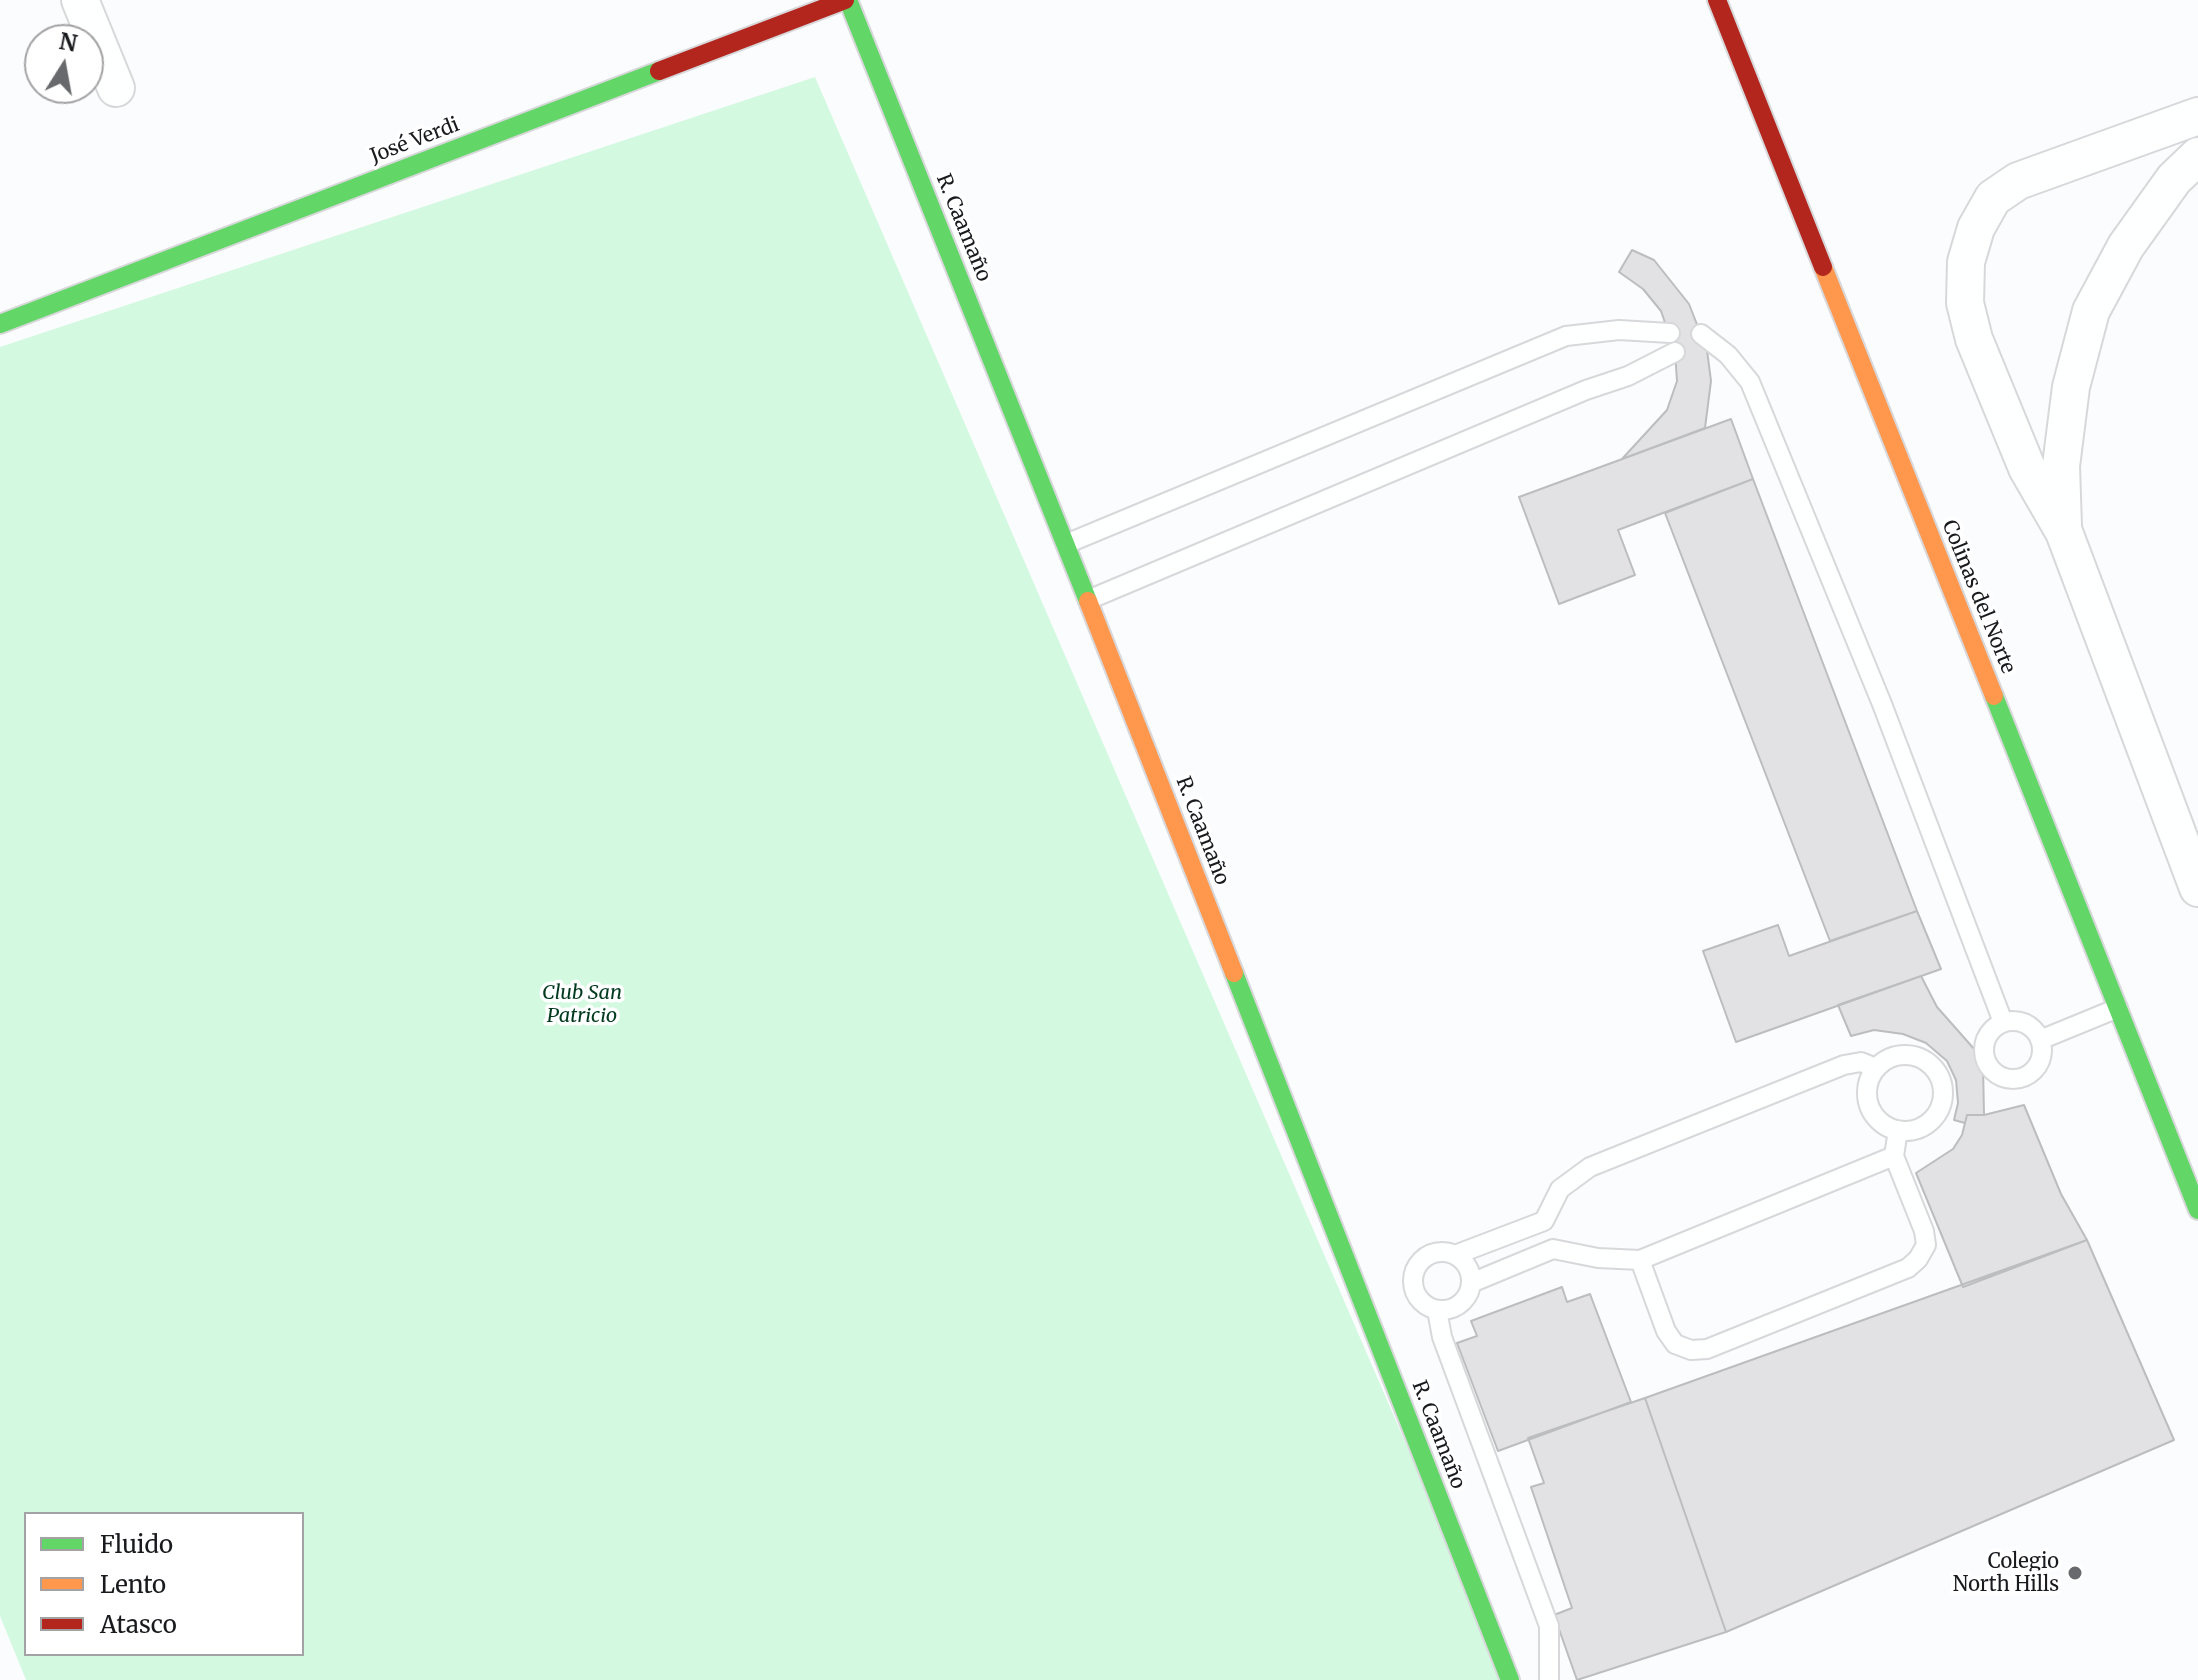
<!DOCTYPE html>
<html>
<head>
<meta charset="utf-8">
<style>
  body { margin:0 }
  #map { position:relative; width:2198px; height:1680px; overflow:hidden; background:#fbfcfe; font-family:Merriweather,serif }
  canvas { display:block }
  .legend { position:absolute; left:24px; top:1512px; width:280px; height:144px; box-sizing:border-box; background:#fff; border:2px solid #a3a3a5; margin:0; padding:10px 14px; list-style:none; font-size:24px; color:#191a1d }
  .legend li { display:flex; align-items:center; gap:16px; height:40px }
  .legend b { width:40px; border:2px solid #a3a3a5 }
  .north { position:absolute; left:24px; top:24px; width:80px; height:80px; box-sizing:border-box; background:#fff; border:2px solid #a3a3a5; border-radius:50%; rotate:11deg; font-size:22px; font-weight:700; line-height:32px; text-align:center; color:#191a1d }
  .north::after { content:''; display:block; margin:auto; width:28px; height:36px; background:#68696c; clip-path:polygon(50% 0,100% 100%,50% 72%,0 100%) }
</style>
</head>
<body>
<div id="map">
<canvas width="2198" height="1680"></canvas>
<ul class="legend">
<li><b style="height:10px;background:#63d668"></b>Fluido</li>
<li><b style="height:10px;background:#ff974d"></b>Lento</li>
<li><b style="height:10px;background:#b3261e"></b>Atasco</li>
</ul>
<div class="north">N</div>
</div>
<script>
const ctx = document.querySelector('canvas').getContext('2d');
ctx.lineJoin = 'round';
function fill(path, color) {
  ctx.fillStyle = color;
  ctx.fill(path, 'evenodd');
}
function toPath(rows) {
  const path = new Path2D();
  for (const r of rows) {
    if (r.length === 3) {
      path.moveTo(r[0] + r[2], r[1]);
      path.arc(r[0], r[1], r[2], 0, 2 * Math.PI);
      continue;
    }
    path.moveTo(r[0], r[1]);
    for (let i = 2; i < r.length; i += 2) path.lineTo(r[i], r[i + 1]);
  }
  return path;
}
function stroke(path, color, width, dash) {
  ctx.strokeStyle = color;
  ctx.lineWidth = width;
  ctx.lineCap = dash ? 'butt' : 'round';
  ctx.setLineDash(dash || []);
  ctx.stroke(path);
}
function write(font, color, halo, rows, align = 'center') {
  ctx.font = font + ' Merriweather,serif';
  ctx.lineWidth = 7;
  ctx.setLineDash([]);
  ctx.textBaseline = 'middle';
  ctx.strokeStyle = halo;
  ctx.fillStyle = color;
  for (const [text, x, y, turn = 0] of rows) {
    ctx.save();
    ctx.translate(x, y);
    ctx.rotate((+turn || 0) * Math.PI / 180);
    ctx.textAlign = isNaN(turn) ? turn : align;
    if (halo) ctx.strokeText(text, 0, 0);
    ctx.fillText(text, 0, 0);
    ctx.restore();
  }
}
const green = toPath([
  [815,77,1508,1680,26,1680,0,1616,0,347],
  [26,1514,302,1514,302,1654,26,1654]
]);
const building = toPath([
  [1632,250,1654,260,1689,304,1707,350,1711,381,1705,428,1622,459,1667,410,1677,381,1675,352,1661,311,1643,289,1619,272,1632,250],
  [1731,419,1753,479,1618,530,1635,575,1559,604,1519,497,1731,419],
  [1753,479,1917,911,1830,941,1665,513,1753,479],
  [1917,911,1941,969,1736,1042,1703,951,1778,925,1789,956,1917,911],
  [1921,976,1937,1007,1975,1050,1983,1066,1984,1115,1967,1115,1965,1123,1954,1120,1958,1103,1956,1080,1947,1061,1926,1043,1903,1034,1874,1030,1851,1036,1838,1005,1921,976],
  [2024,1105,2061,1194,2087,1240,1963,1287,1916,1173,1953,1149,1962,1135,1967,1115,1984,1115,2024,1105],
  [2087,1240,2174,1440,1726,1632,1645,1398,2087,1240],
  [1562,1287,1567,1302,1590,1294,1631,1402,1498,1451,1457,1343,1477,1336,1471,1321,1562,1287],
  [1645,1398,1726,1632,1577,1680,1554,1615,1572,1608,1531,1487,1544,1483,1528,1438,1645,1398]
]);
const lane = toPath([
  [1701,334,1728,355,1750,382,1882,704,2003,1022],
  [1066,544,1566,336,1619,330,1670,333],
  [1088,600,1586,390,1628,376,1675,352],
  [2013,1050,29],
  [2040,1040,2118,1008],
  [1905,1093,38],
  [1442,1281,29],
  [1455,1255,1544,1221,1560,1189,1590,1167,1844,1065,1861,1062,1876,1068],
  [1640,1260,1666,1331,1675,1344,1691,1350,1707,1349,1908,1268,1918,1259,1926,1245,1924,1231,1894,1156],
  [1471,1283,1553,1249,1598,1258,1640,1260,1894,1156,1898,1130],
  [1437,1310,1442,1337,1549,1626,1549,1680]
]);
const street = toPath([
  [80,0,116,88],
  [2198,116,2018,181,1993,198,1976,228,1966,262,1965,303,1974,339,2027,468,2064,532,2198,888],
  [2063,526,2061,466,2071,387,2091,311,2126,246,2174,179,2198,156]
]);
const fast = toPath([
  [848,0,1088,601],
  [0,324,659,71],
  [1994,696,2198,1210],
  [1234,973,1510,1680]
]);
const slow = toPath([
  [1823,267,1994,696],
  [1088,601,1234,973]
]);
const jam = toPath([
  [1717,0,1823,267],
  [659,71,845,0]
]);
const markers = [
  [2075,1573,8,"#68696c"]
];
const streetNames = [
  ["José Verdi",415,141,-21],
  ["R. Caamaño",963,228,68],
  ["Colinas del Norte",1978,597,68],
  ["R. Caamaño",1202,831,69],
  ["R. Caamaño",1438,1435,69]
];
const parkNames = [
  ["Club San",582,993],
  ["Patricio",582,1016]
];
const poiNames = [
  ["Colegio",2059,1562],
  ["North Hills",2059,1585]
];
fill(green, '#d4f9e1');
fill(building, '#e2e2e5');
stroke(building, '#bcbdbf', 2);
stroke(lane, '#d8d8db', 22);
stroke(street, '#d8d8db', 40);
stroke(fast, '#d8d8db', 22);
stroke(slow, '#d8d8db', 22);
stroke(jam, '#d8d8db', 22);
stroke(lane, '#feffff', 18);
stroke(street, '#feffff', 36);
stroke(fast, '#63d668', 18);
stroke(slow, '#ff974d', 18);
stroke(jam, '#b3261e', 18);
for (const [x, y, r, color] of markers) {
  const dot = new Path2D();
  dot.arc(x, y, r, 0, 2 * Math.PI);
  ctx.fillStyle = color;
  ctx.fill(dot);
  stroke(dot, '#fff', 3);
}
write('20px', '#191a1d', '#fff', streetNames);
write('italic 20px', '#003a1e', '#fff', parkNames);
write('20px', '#191a1d', '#fff', poiNames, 'right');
</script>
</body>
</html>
